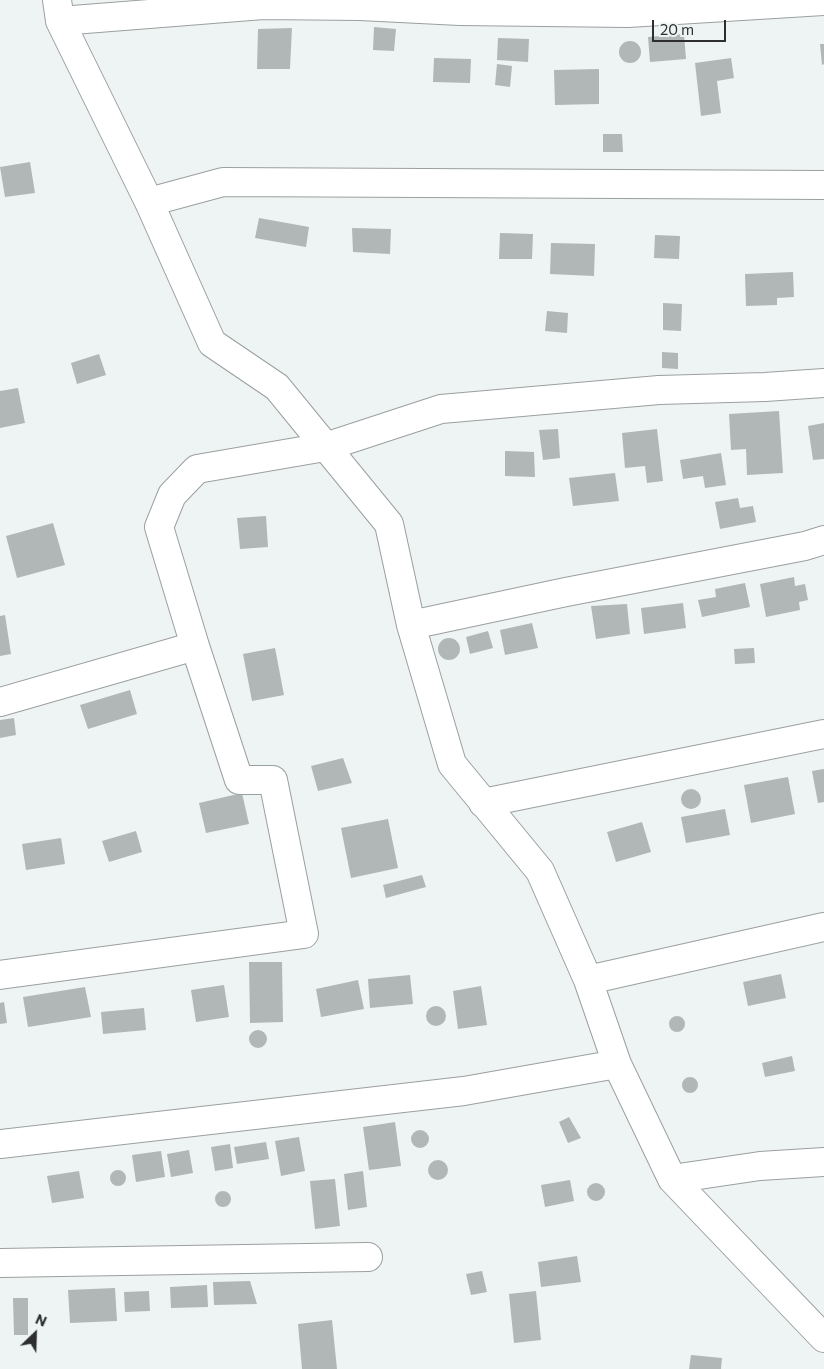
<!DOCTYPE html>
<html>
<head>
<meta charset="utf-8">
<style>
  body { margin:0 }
  #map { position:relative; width:824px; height:1369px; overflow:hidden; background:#eef4f3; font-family:Commissioner,sans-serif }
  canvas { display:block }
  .north { position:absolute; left:10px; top:1309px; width:50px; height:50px; -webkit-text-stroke:4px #eef4f3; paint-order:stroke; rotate:24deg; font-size:14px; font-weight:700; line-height:20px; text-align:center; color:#2d2f2f }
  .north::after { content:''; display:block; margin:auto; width:18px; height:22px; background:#2d2f2f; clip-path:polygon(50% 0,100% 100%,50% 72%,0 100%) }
  .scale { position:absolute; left:652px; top:20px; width:74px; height:22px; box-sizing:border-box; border:2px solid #2d2f2f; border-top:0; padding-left:6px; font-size:15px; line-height:18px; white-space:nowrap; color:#2d2f2f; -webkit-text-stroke:4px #eef4f3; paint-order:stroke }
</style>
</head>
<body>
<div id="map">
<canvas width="824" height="1369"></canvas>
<div class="north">N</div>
<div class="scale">20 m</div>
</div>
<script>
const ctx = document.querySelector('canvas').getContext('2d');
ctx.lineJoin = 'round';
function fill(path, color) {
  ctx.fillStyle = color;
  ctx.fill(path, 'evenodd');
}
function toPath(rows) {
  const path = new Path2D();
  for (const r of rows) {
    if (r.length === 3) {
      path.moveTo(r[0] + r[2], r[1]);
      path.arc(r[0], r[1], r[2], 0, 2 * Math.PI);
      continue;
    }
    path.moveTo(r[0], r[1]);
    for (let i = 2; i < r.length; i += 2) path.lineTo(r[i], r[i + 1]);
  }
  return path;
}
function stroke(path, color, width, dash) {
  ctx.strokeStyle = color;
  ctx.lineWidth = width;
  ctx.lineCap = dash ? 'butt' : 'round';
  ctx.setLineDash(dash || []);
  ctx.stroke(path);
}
const building = toPath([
  [374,27,396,29,394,51,373,50],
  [292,28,290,69,257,69,258,29],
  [684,34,686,59,650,62,648,37],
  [498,38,529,39,528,62,497,60],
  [630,52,11],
  [820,44,824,44,824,64,822,65],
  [434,58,471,59,470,83,433,82],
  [731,58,734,78,717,81,721,113,701,116,695,63],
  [497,64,512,66,510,87,495,85],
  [599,69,599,104,555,105,554,70],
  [603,134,622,134,623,152,603,152],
  [30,162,35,193,5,197,0,167],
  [259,218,309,227,306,247,255,238],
  [352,228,391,229,390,254,353,252],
  [500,233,533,234,532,259,499,259],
  [655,235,680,236,679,259,654,258],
  [551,243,595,244,594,276,550,274],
  [793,272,794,297,777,298,777,305,746,306,745,274],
  [663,303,682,304,681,331,663,330],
  [547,311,568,313,567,333,545,331],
  [662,352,678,353,678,369,662,368],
  [99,354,106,375,77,384,71,363],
  [18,388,25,423,0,428,0,391],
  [779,411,783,473,747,475,746,449,731,450,729,414],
  [824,423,824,459,813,460,808,426],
  [558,429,560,458,543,460,539,430],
  [657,429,663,481,647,483,645,466,625,468,622,433],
  [505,451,534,452,535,477,505,476],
  [721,453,726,485,705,488,703,476,683,479,680,460],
  [615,473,619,501,573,506,569,478],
  [738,498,740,508,753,506,756,522,720,529,715,502],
  [266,516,268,547,240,549,237,518],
  [53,523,65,565,17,578,6,536],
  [794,577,795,586,805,584,808,600,799,602,800,610,766,617,760,584],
  [745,583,750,607,702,617,698,600,716,597,715,589],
  [683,603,686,628,644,634,641,608],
  [627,604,630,634,596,639,591,606],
  [5,615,11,654,0,656,0,616],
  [532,623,538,648,505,655,500,630],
  [488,631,493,648,470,654,466,637],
  [449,649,11],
  [275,648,284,695,252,701,243,654],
  [754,648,755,663,735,664,734,649],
  [130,690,137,714,88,729,80,705],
  [14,718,16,735,0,738,0,720],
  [343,758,352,783,318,791,311,766],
  [824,769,824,802,818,803,812,771],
  [788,777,795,814,751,823,744,785],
  [691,799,10],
  [242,793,249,824,206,833,199,803],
  [725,809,730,835,686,843,681,817],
  [388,819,398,868,351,878,341,828],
  [642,822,651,852,616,862,607,832],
  [136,831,142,852,109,862,102,841],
  [61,838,65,864,26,870,22,844],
  [422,875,426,887,386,898,383,885],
  [249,962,282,962,283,1022,250,1023],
  [781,974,786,998,748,1006,743,982],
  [410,975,413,1004,370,1008,368,979],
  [358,980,364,1009,321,1017,316,989],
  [224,985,229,1017,196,1022,191,990],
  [481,986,487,1025,458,1029,453,991],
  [85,987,91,1017,28,1027,23,997],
  [4,1002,7,1023,0,1024,0,1003],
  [436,1016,10],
  [144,1008,146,1030,103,1034,101,1012],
  [677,1024,8],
  [258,1039,9],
  [792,1056,795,1071,765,1077,762,1063],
  [690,1085,8],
  [569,1117,581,1138,568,1143,559,1122],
  [395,1122,401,1166,369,1170,363,1127],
  [420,1139,9],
  [299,1137,305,1171,281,1176,275,1141],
  [266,1142,269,1159,237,1164,234,1147],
  [230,1144,233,1168,215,1171,211,1147],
  [189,1150,193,1173,171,1177,167,1154],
  [161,1151,165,1177,136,1182,132,1155],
  [438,1170,10],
  [118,1178,8],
  [79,1171,84,1198,52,1203,47,1176],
  [363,1171,367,1207,348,1210,344,1174],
  [335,1179,340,1226,315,1229,310,1181],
  [570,1180,574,1201,545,1207,541,1185],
  [596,1192,9],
  [223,1199,8],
  [577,1256,581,1282,541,1287,538,1262],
  [482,1271,487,1292,471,1295,466,1274],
  [250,1281,257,1304,214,1305,213,1282],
  [207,1285,208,1307,171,1308,170,1287],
  [115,1288,117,1321,70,1323,68,1290],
  [149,1291,150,1311,125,1312,124,1292],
  [536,1291,541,1340,514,1343,509,1294],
  [13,1298,28,1298,28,1335,14,1335],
  [332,1320,337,1369,302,1369,298,1324],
  [691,1355,722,1358,721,1369,689,1369]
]);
const street = toPath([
  [57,0,60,21,149,202,212,343,277,387,389,524,411,625,452,764,540,871,588,980,617,1064,672,1179,824,1338],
  [60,21,263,5,360,6,460,11,628,13,824,1],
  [149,202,223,182,824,185],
  [411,625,566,592,805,546,824,540],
  [0,702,195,646],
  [483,803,824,734],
  [0,975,304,934,273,780,239,780,195,646,159,527,172,495,197,469,325,447,441,409,659,390,765,387,824,383],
  [588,980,824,927],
  [0,1144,464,1091,617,1064],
  [672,1179,760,1166,824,1162],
  [0,1263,368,1257]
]);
fill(building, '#b1b7b6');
stroke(street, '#9aa09f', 30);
stroke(street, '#fff', 28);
</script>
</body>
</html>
